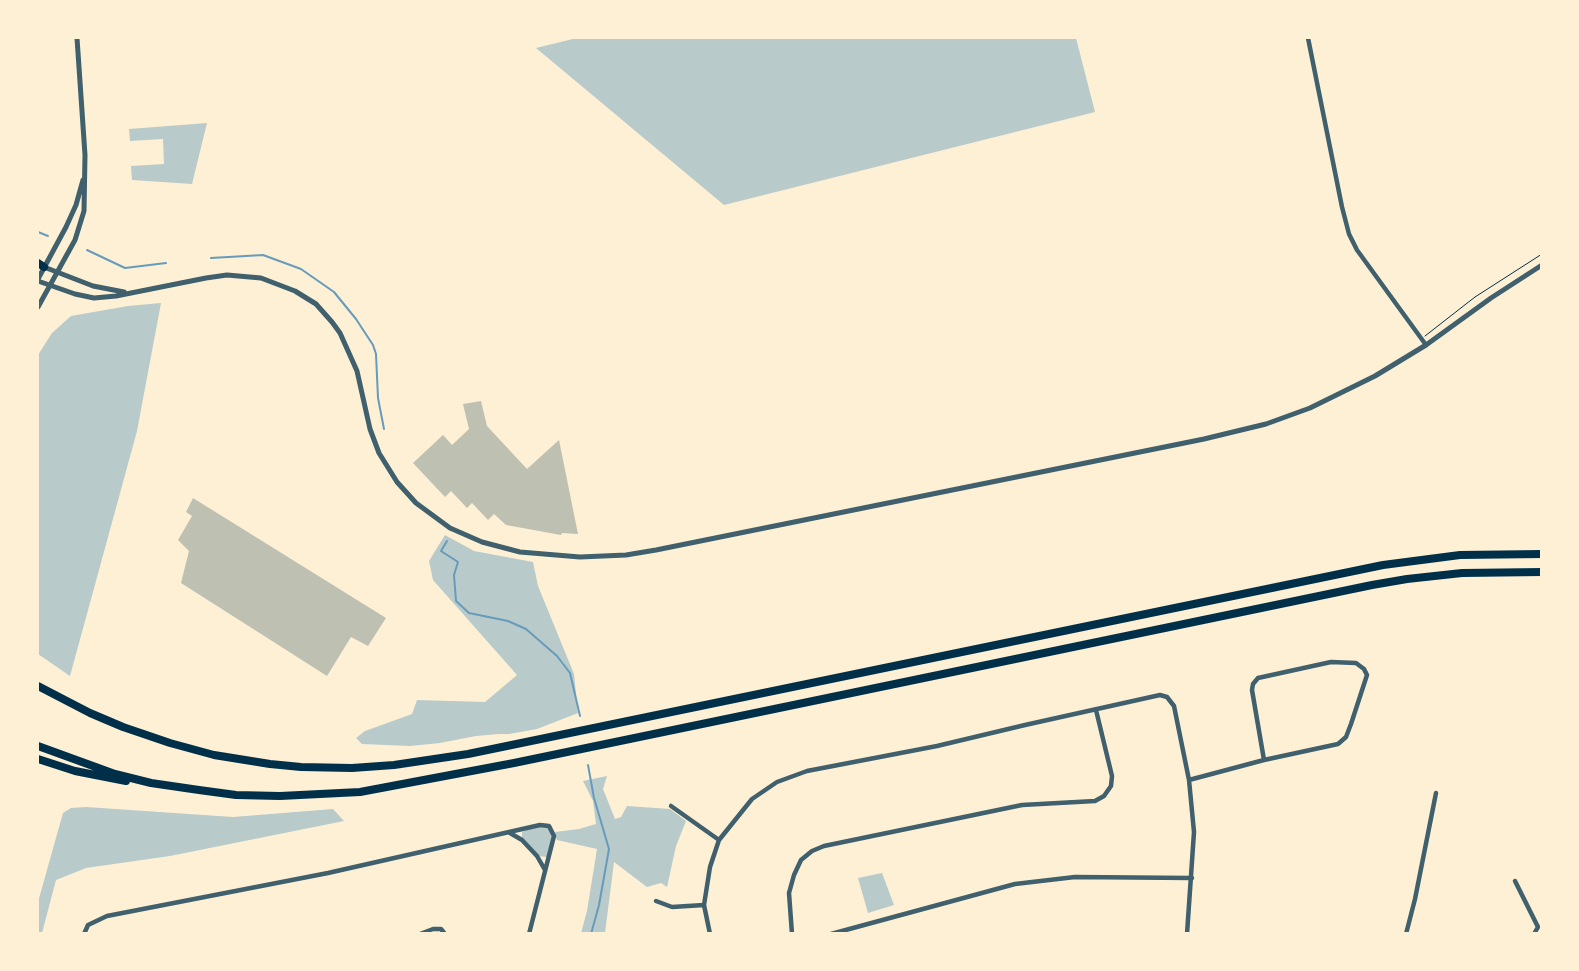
<!DOCTYPE html>
<html>
<head>
<meta charset="utf-8">
<style>
  body { margin:0 }
  #map { position:relative; width:1579px; height:971px; overflow:hidden; background:#fdf0d5; font-family:"Varela Round",sans-serif }
  canvas { display:block }
  .frame { position:absolute; inset:0; border:39px solid #fdf0d5; pointer-events:none }
</style>
</head>
<body>
<div id="map">
<canvas width="1579" height="971"></canvas>
<div class="frame"></div>
</div>
<script>
const ctx = document.querySelector('canvas').getContext('2d');
ctx.lineJoin = 'round';
function fill(path, color) {
  ctx.fillStyle = color;
  ctx.fill(path, 'evenodd');
}
function toPath(rows) {
  const path = new Path2D();
  for (const r of rows) {
    path.moveTo(r[0], r[1]);
    for (let i = 2; i < r.length; i += 2) path.lineTo(r[i], r[i + 1]);
  }
  return path;
}
function stroke(path, color, width, dash) {
  ctx.strokeStyle = color;
  ctx.lineWidth = width;
  ctx.lineCap = dash ? 'butt' : 'round';
  ctx.setLineDash(dash || []);
  ctx.stroke(path);
}
const green = toPath([
  [577,38,1076,38,1095,112,724,205,536,48],
  [207,123,192,184,132,180,131,166,164,164,163,139,130,141,129,129],
  [161,303,137,431,70,676,38,654,38,355,52,333,71,316,128,306],
  [445,535,474,551,533,562,538,586,574,674,578,713,537,729,509,734,499,734,476,736,440,743,410,746,362,744,356,738,365,731,412,714,417,700,485,702,517,675,433,580,429,561],
  [607,776,603,789,615,819,621,817,627,806,670,809,686,821,676,846,667,887,661,883,647,887,614,862,605,933,581,933,587,911,597,849,557,840,555,835,555,832,579,829,596,824,593,801,583,781],
  [86,807,233,817,333,809,344,821,170,856,86,868,56,880,42,933,38,933,38,902,63,813,71,808],
  [540,825,549,826,554,836,547,857,537,856,522,840,522,832],
  [882,873,894,905,868,913,858,878]
]);
const stream = toPath([
  [38,232,48,236],
  [87,250,125,268,166,263],
  [211,258,263,255,301,269,334,292,356,319,373,345,376,354,378,398,384,429],
  [447,541,441,551,458,562,454,575,456,601,469,613,508,621,526,629,557,656,570,673,580,716],
  [588,765,594,798,609,849,599,905,591,934]
]);
const building = toPath([
  [481,401,487,426,527,469,559,440,578,534,562,533,561,535,506,525,494,514,488,520,472,503,467,508,451,491,445,497,413,463,443,435,452,445,469,429,463,404],
  [193,498,386,618,368,646,351,637,327,676,181,583,189,551,178,540,192,516,186,512]
]);
const path = toPath([
  [1425,336,1475,297,1542,254]
]);
const minor = toPath([
  [1308,38,1342,207,1349,234,1357,250,1426,345],
  [1189,780,1264,760,1338,744,1346,737,1351,724,1367,675,1364,669,1356,663,1331,662,1258,678,1253,684,1252,690,1264,760],
  [671,806,719,840],
  [510,833,522,840,537,856,545,870],
  [1515,881,1538,927,1534,934],
  [656,901,672,907,704,905],
  [84,934,88,925,107,916,328,873,540,825,549,826,554,836,529,934],
  [420,934,433,929,441,929,445,934],
  [710,934,704,905,710,867,719,840,752,799,777,782,807,771,937,746,1025,725,1160,695,1167,697,1174,706,1189,780,1194,832,1187,934],
  [792,934,789,893,794,875,801,860,812,851,824,846,1022,805,1095,801,1104,796,1111,786,1112,776,1096,710],
  [831,934,1015,884,1075,877,1192,878],
  [1406,934,1415,899,1436,793]
]);
const tertiary = toPath([
  [44,267,93,286,124,292],
  [38,279,66,227,76,205,83,180],
  [38,281,75,294,94,298,116,296,206,278,227,275,261,278,295,291,316,304,332,322,340,333,357,371,370,429,379,453,397,482,416,503,450,528,482,542,520,552,580,557,626,555,656,550,1204,439,1266,424,1310,408,1375,376,1426,345,1491,298,1542,265],
  [38,307,75,240,84,211,85,155,77,38]
]);
const motorway = toPath([
  [38,263,44,267],
  [38,686,90,713,123,727,170,743,214,755,270,764,301,767,352,768,394,765,468,754,1383,565,1460,555,1542,554],
  [38,746,115,774,151,783,199,790,236,795,280,796,360,792,514,763,1372,585,1407,579,1462,573,1542,572],
  [38,759,75,771,126,781]
]);
fill(green, '#b9caca');
stroke(stream, '#669bbc', 2);
fill(building, '#bec0b2');
stroke(path, '#003049', 1);
stroke(minor, '#3f606c', 4.5);
stroke(tertiary, '#3f606c', 5);
stroke(motorway, '#003049', 8);
</script>
</body>
</html>
